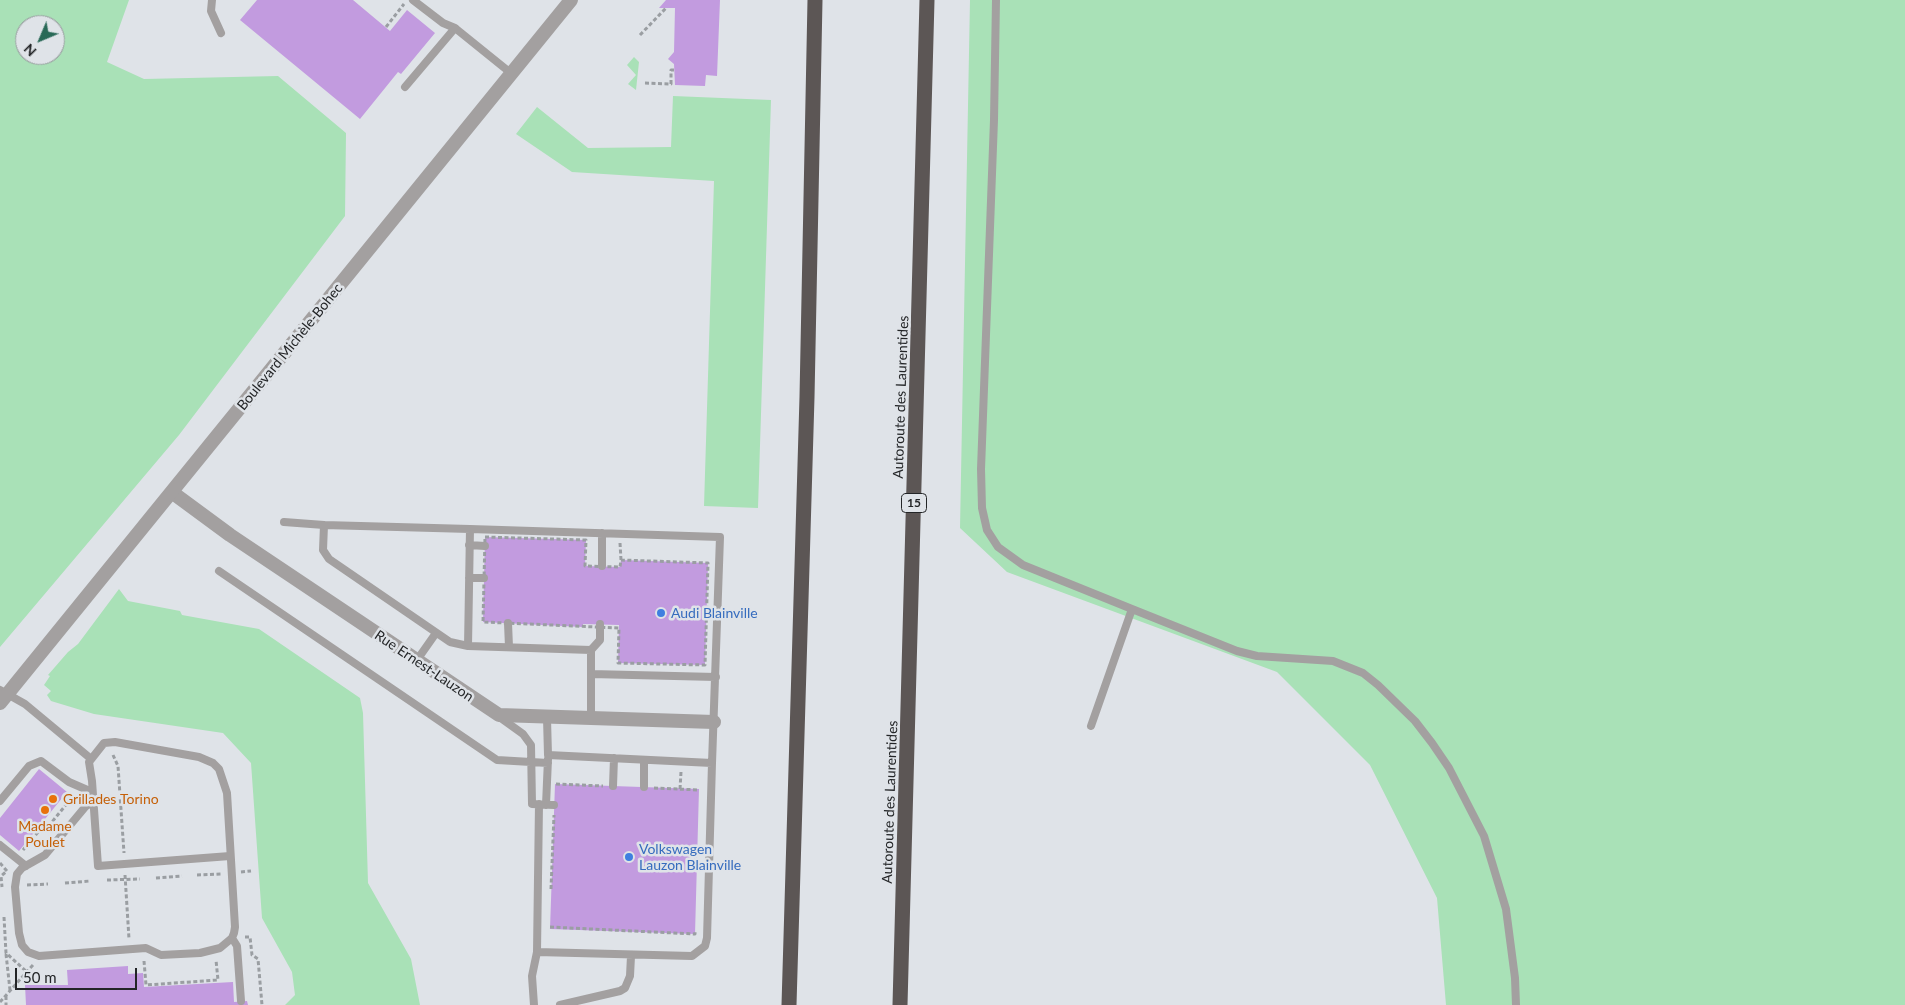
<!DOCTYPE html>
<html>
<head>
<meta charset="utf-8">
<style>
  body { margin:0 }
  #map { position:relative; width:1905px; height:1005px; overflow:hidden; background:#dfe3e8; font-family:Lato,sans-serif }
  canvas { display:block }
  .north { position:absolute; left:15px; top:15px; width:50px; height:50px; box-sizing:border-box; background:#dfe3e8; border:1px solid #94979b; border-radius:50%; rotate:225deg; font-size:14px; font-weight:700; line-height:20px; text-align:center; color:#232527 }
  .north::after { content:''; display:block; margin:auto; width:18px; height:22px; background:#296957; clip-path:polygon(50% 0,100% 100%,50% 72%,0 100%) }
  .scale { position:absolute; left:15px; top:968px; width:122px; height:22px; box-sizing:border-box; border:2px solid #232527; border-top:0; padding-left:6px; font-size:15px; line-height:18px; white-space:nowrap; color:#232527; -webkit-text-stroke:4px #dfe3e8; paint-order:stroke }
</style>
</head>
<body>
<div id="map">
<canvas width="1905" height="1005"></canvas>
<div class="north">N</div>
<div class="scale">50 m</div>
</div>
<script>
const ctx = document.querySelector('canvas').getContext('2d');
ctx.lineJoin = 'round';
function fill(path, color) {
  ctx.fillStyle = color;
  ctx.fill(path, 'evenodd');
}
function toPath(rows) {
  const path = new Path2D();
  for (const r of rows) {
    path.moveTo(r[0], r[1]);
    for (let i = 2; i < r.length; i += 2) path.lineTo(r[i], r[i + 1]);
  }
  return path;
}
function stroke(path, color, width, dash) {
  ctx.strokeStyle = color;
  ctx.lineWidth = width;
  ctx.lineCap = dash ? 'butt' : 'round';
  ctx.setLineDash(dash || []);
  ctx.stroke(path);
}
function write(font, color, halo, rows, align = 'center') {
  ctx.font = font + ' Lato,sans-serif';
  ctx.lineWidth = 5;
  ctx.setLineDash([]);
  ctx.textBaseline = 'middle';
  ctx.strokeStyle = halo;
  ctx.fillStyle = color;
  for (const [text, x, y, turn = 0] of rows) {
    ctx.save();
    ctx.translate(x, y);
    ctx.rotate((+turn || 0) * Math.PI / 180);
    ctx.textAlign = isNaN(turn) ? turn : align;
    if (halo) ctx.strokeText(text, 0, 0);
    ctx.fillText(text, 0, 0);
    ctx.restore();
  }
}
const green = toPath([
  [0,0,129,0,107,62,144,79,278,76,346,133,345,216,179,435,0,647],
  [25,25,55,25,55,55,25,55],
  [970,0,1905,0,1905,1005,1446,1005,1437,898,1370,765,1277,672,1007,572,960,528],
  [634,57,639,62,636,90,628,84,636,75,627,65],
  [673,96,771,100,758,508,704,506,714,181,572,172,516,134,537,107,588,148,671,147],
  [119,589,128,601,180,611,182,615,259,629,360,698,363,713,368,883,411,959,420,1005,285,1005,295,995,292,972,262,918,251,763,223,733,94,714,51,701,47,695,51,691,44,685,50,676,48,675,68,652,78,644]
]);
const building = toPath([
  [257,0,353,0,390,31,407,10,435,33,401,74,398,72,360,119,240,20],
  [666,0,720,0,717,76,706,75,705,86,675,85,674,64,668,59,674,52,675,8,659,8],
  [485,537,586,540,585,566,620,567,621,560,708,563,705,665,618,663,619,625,583,624,583,627,483,622],
  [39,769,67,792,19,851,0,835,0,818],
  [555,784,699,789,695,934,550,929],
  [128,966,128,974,143,973,144,987,233,982,234,1002,247,1001,248,1005,26,1005,25,985,68,985,67,970]
]);
const path = toPath([
  [386,27,404,4],
  [640,35,666,8],
  [645,83,671,84,671,70,674,70],
  [485,537,586,540,585,566,620,567,621,560,708,563,705,665,618,663,619,628,483,622,485,537],
  [620,543,621,560],
  [113,755,118,766,124,853],
  [556,784,603,786],
  [654,788,699,790],
  [680,789,681,772],
  [23,850,44,825,47,828,74,795],
  [0,863,7,871,1,876,2,887],
  [241,872,251,871],
  [125,875,129,939],
  [197,875,221,874],
  [156,878,182,876],
  [107,880,140,879],
  [65,883,90,881],
  [27,885,48,884],
  [551,889,554,815],
  [4,917,6,953,27,972],
  [550,927,695,934,695,931],
  [245,937,250,937,252,955,258,959,262,1005],
  [6,954,10,990],
  [144,961,146,985,218,980,216,960],
  [6,996,6,1005],
  [0,1002,33,965]
]);
const service = toPath([
  [212,0,211,11,221,33],
  [413,0,443,23,455,28],
  [996,0,994,120,981,469,982,508,987,530,998,547,1023,565,1132,609,1237,651,1257,656,1333,661,1363,673,1378,685,1415,721,1432,743,1449,768,1484,836,1506,909,1515,978,1516,1005],
  [405,87,455,28,512,74],
  [284,522,324,525],
  [470,529,720,537,712,763,548,755,547,718],
  [469,545,485,546],
  [602,566,602,533],
  [219,571,497,760,548,763],
  [469,578,484,578],
  [508,623,509,647],
  [468,646,450,642,329,559,323,550,324,525,470,529,468,646,591,650,591,719],
  [591,650,600,640,600,624],
  [417,660,436,633],
  [591,674,716,677],
  [0,690,25,704,90,758],
  [498,716,523,734,531,745,532,804,554,805],
  [1091,726,1132,609],
  [613,786,614,758],
  [644,787,644,760],
  [0,801,29,766,41,761,69,782,92,792],
  [93,802,86,806,45,855,22,868,17,874,15,887,19,933,22,945,28,952,39,956,146,948,161,955,200,953,220,948,232,938,234,933,235,927,227,793,219,769,213,763,199,757,115,742,104,743,89,762,92,781,98,866,230,856],
  [539,804,537,952,692,956,705,946,707,938,712,763],
  [546,805,548,759],
  [0,845,26,866],
  [232,938,237,946,241,1001],
  [534,1005,532,976,537,952],
  [560,1005,620,991,625,988,630,976,631,956]
]);
const minor = toPath([
  [173,493,230,535,499,715,714,722]
]);
const tertiary = toPath([
  [0,703,571,0]
]);
const motorway = toPath([
  [789,1005,807,397,815,0],
  [900,1005,927,0]
]);
const markers = [
  [661,613,5,"#3f7fe0"],
  [53,799,5,"#e8710a"],
  [45,810,5,"#e8710a"],
  [629,857,5,"#3f7fe0"]
];
const shields = [
  [914,503,25]
];
const shieldNames = [
  ["15",914,503]
];
const streetNames = [
  ["Boulevard Michèle-Bohec",290,347,-51],
  ["Autoroute des Laurentides",901,397,-88],
  ["Rue Ernest-Lauzon",424,666,34],
  ["Autoroute des Laurentides",890,802,-88]
];
const shopNames = [
  ["Audi Blainville",671,613],
  ["Volkswagen",639,849],
  ["Lauzon Blainville",639,865]
];
const foodNames = [
  ["Grillades Torino",63,799],
  ["Madame",45,826,"center"],
  ["Poulet",45,842,"center"]
];
fill(green, '#a9e1b7');
fill(building, '#c29bdf');
stroke(path, '#9a9ea2', 3, [4, 2.5]);
stroke(service, '#a3a0a0', 8);
stroke(minor, '#a3a0a0', 14);
stroke(tertiary, '#a3a0a0', 14);
stroke(motorway, '#5c5655', 15);
for (const [x, y, r, color] of markers) {
  const dot = new Path2D();
  dot.arc(x, y, r, 0, 2 * Math.PI);
  ctx.fillStyle = color;
  ctx.fill(dot);
  stroke(dot, '#dfe3e8', 2);
}
for (const [x, y, w] of shields) {
  const box = new Path2D();
  box.roundRect(x - w / 2, y - 9.5, w, 19, 4);
  ctx.fillStyle = '#dfe3e8';
  ctx.fill(box);
  stroke(box, '#232527', 1);
}
write('bold 12px', '#232527', null, shieldNames);
write('14px', '#232527', '#dfe3e8', streetNames);
write('14px', '#366cbe', '#dfe3e8', shopNames, 'left');
write('14px', '#c56008', '#dfe3e8', foodNames, 'left');
</script>
</body>
</html>
